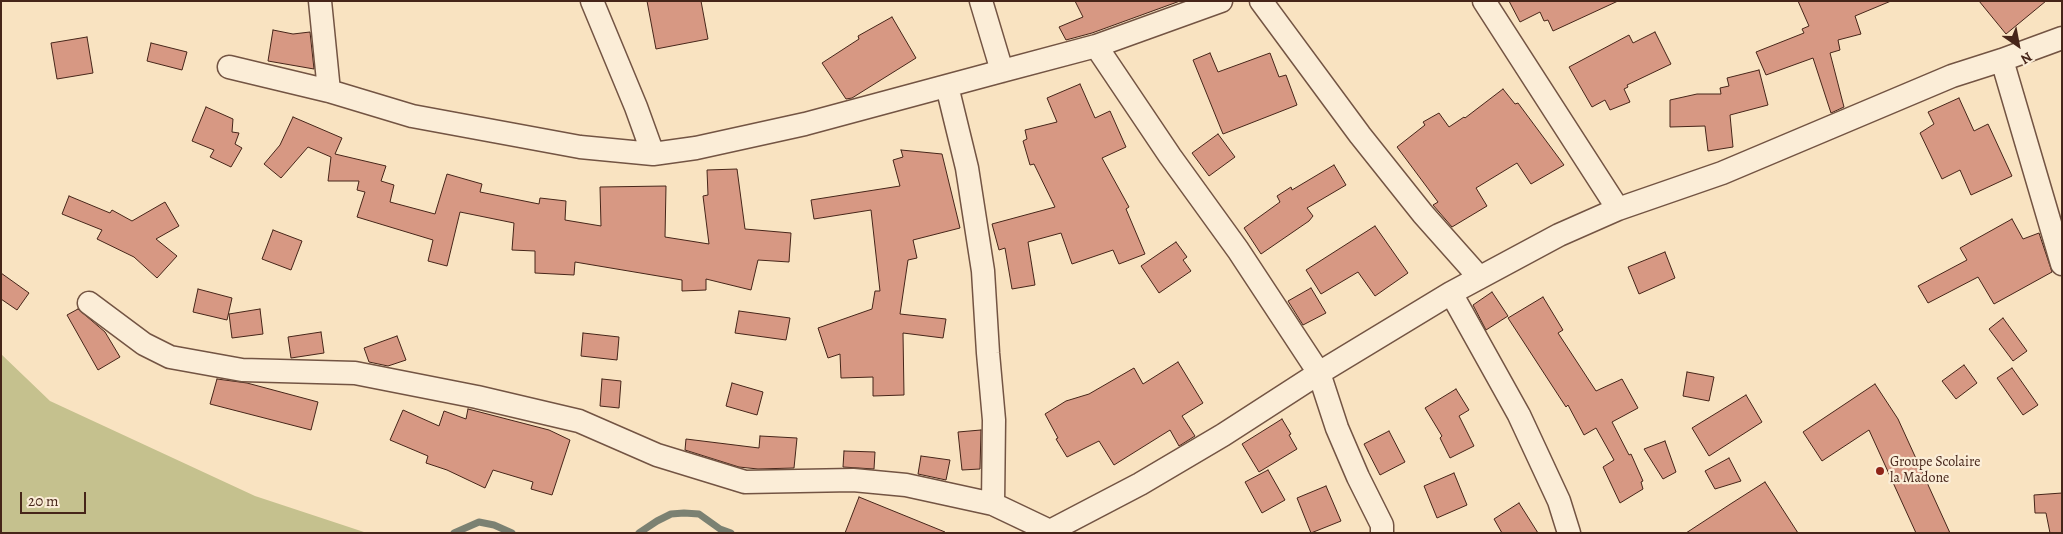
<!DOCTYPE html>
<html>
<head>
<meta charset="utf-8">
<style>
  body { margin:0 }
  #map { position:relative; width:2063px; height:534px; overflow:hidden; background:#f9e3c1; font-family:Alegreya,serif }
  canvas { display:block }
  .frame { position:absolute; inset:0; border:2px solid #462519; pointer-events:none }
  .north { position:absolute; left:1993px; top:20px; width:50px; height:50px; -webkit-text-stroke:4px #fbedd7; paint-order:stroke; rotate:147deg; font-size:14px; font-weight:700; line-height:20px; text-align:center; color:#462519 }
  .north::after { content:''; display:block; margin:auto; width:18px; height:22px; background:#462519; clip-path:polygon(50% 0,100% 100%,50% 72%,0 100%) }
  .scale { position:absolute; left:20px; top:492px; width:66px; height:22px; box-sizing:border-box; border:2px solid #462519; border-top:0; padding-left:6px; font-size:15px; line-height:18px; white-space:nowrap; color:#462519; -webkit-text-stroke:4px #fbedd7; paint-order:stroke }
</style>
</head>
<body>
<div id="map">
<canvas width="2063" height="534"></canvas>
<div class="frame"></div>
<div class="north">N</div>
<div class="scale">20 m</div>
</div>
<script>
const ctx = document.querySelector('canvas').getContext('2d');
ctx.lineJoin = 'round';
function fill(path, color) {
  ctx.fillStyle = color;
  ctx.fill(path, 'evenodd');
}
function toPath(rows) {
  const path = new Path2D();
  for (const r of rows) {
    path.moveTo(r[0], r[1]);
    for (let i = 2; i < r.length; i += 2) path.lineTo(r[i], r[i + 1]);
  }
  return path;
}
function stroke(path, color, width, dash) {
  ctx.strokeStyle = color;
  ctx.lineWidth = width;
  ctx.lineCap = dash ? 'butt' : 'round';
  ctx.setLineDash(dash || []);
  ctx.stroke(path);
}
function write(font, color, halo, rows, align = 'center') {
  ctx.font = font + ' Alegreya,serif';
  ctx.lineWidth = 4.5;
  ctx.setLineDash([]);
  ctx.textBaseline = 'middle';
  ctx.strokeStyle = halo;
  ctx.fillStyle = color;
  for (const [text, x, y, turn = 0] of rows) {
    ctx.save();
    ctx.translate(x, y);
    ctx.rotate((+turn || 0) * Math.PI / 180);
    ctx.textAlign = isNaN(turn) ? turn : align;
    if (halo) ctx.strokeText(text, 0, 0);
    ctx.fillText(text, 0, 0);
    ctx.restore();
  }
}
const green = toPath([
  [1,354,50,401,255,496,367,533,1,533]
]);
const stream = toPath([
  [454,533,479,522,494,525,512,533],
  [639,533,657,521,671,514,684,513,699,514,720,529,731,533]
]);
const building = toPath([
  [647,1,701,1,708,39,656,49,647,1],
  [1075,1,1180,1,1092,33,1066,40,1059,27,1083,17,1075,1],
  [1509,1,1618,1,1553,31,1548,20,1544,21,1540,12,1520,22,1509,1],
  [1798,1,1891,1,1855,16,1861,34,1838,40,1840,50,1830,53,1844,107,1831,113,1813,58,1766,75,1756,52,1804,33,1802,29,1809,26,1798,1],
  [1979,1,2046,1,2006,34,1979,1],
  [892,17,916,58,852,98,846,99,822,63,859,39,858,36,892,17],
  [273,30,293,34,310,32,314,69,268,61,273,30],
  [1655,32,1671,64,1627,85,1628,87,1624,89,1630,102,1610,110,1605,100,1592,107,1569,67,1629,35,1633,43,1655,32],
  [87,37,93,73,57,79,51,43,87,37],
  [151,43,187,52,182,70,147,61,151,43],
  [1210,53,1218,72,1270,53,1279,77,1286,75,1297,105,1223,134,1193,60,1210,53],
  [1759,70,1768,105,1730,115,1733,147,1708,151,1705,126,1670,127,1670,100,1697,94,1721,94,1720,88,1729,86,1727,78,1759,70],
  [1080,84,1095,118,1110,111,1126,147,1102,158,1129,207,1126,209,1145,254,1119,264,1113,250,1072,264,1061,233,1028,242,1035,285,1012,289,1005,248,999,250,992,224,1055,207,1034,164,1030,165,1023,141,1027,139,1025,130,1057,122,1047,98,1080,84],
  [1503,89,1515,104,1518,103,1564,165,1531,184,1517,163,1476,188,1487,206,1452,227,1433,205,1438,202,1397,147,1425,125,1423,122,1439,113,1449,127,1464,117,1465,118,1503,89],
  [1959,98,1974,131,1988,124,2012,176,1971,195,1960,170,1942,179,1920,133,1934,124,1928,112,1959,98],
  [206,107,233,119,232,132,239,133,235,144,242,148,231,167,210,157,214,150,192,141,206,107],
  [293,117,342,138,335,154,386,166,381,181,394,185,390,202,435,214,447,174,482,184,480,192,539,204,540,198,566,201,565,220,601,226,600,187,666,186,665,237,709,244,703,196,708,195,707,170,737,169,745,229,791,233,789,262,758,260,751,290,706,279,706,290,682,291,682,280,575,262,574,275,535,273,535,251,512,250,514,223,460,212,447,266,428,261,433,240,357,217,365,192,357,190,359,181,328,181,331,157,308,147,281,178,264,164,280,145,293,117],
  [1218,134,1235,157,1209,176,1192,153,1218,134],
  [901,150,942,154,960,228,913,240,917,258,908,260,900,314,946,319,943,338,903,333,904,395,873,396,873,377,841,378,840,354,828,358,818,328,872,309,875,291,880,291,871,210,814,219,811,200,900,186,893,160,903,157,901,150],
  [1334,165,1346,185,1307,208,1313,216,1309,221,1261,254,1244,228,1280,202,1277,196,1291,187,1292,190,1334,165],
  [69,196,110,213,112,210,132,221,165,202,179,226,156,239,177,256,157,278,134,257,97,239,102,230,62,214,69,196],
  [2012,219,2023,239,2039,233,2052,272,1994,304,1978,277,1928,303,1918,286,1967,260,1960,248,2012,219],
  [1375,226,1408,273,1375,296,1358,272,1321,294,1306,270,1375,226],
  [273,230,302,241,291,270,262,259,273,230],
  [1176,242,1187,257,1183,260,1191,271,1159,293,1141,266,1176,242],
  [1665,252,1675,278,1639,294,1628,267,1665,252],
  [1,273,29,293,17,310,1,299,1,273],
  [1311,288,1326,313,1303,325,1288,301,1311,288],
  [198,289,232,298,227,320,193,312,198,289],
  [1492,292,1508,316,1486,330,1473,305,1492,292],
  [1543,297,1563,330,1558,333,1596,391,1622,379,1638,408,1612,422,1629,455,1631,454,1643,481,1641,482,1643,489,1620,503,1603,467,1614,460,1596,428,1584,435,1568,405,1566,407,1508,318,1543,297],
  [78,309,105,332,120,357,98,370,67,315,78,309],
  [260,309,263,334,232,338,229,314,260,309],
  [739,311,790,318,786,340,735,333,739,311],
  [2003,318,2027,351,2013,361,1989,329,2003,318],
  [321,332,324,353,291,358,288,337,321,332],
  [583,333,619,337,617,360,581,356,583,333],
  [397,336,406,360,388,366,369,362,364,348,397,336],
  [1178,362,1203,403,1182,416,1195,436,1179,446,1170,430,1114,465,1099,441,1067,457,1056,439,1058,438,1045,414,1066,401,1089,394,1134,368,1143,384,1178,362],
  [1964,365,1977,383,1956,399,1942,381,1964,365],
  [2012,368,2038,405,2023,415,1997,378,2012,368],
  [1687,372,1714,377,1709,401,1683,396,1687,372],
  [217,379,247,383,318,402,311,430,210,404,217,379],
  [602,379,621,381,619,408,600,406,602,379],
  [732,383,763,392,757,415,726,406,732,383],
  [1875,384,1898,419,1950,533,1916,533,1869,430,1822,461,1803,432,1875,384],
  [1456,389,1469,410,1459,416,1474,446,1450,458,1440,438,1442,436,1425,408,1456,389],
  [1746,395,1762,422,1709,456,1692,428,1746,395],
  [468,409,549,430,570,440,552,495,531,489,533,482,493,470,485,488,447,470,426,463,428,456,390,440,403,410,439,426,444,411,466,419,468,409],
  [1282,419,1291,434,1289,435,1297,449,1259,472,1242,444,1282,419],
  [981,430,980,469,962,470,958,432,981,430],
  [1389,431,1405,462,1380,475,1364,444,1389,431],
  [760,436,797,438,794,468,758,469,739,467,685,450,686,439,759,448,760,436],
  [1665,441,1676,472,1663,479,1644,449,1665,441],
  [844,451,875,452,874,469,843,467,844,451],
  [921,456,950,460,946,480,918,474,921,456],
  [1729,458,1741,481,1715,489,1705,471,1729,458],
  [1268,470,1285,500,1262,513,1245,482,1268,470],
  [1454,473,1467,505,1437,518,1424,486,1454,473],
  [1765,482,1798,533,1686,533,1732,503,1765,482],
  [1326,486,1341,521,1311,533,1297,498,1326,486],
  [2062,493,2062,533,2050,533,2046,513,2035,513,2034,495,2062,493],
  [859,497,945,532,945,533,845,533,859,497],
  [1519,503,1538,533,1502,533,1494,519,1519,503]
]);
const minor = toPath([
  [320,1,329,91],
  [592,1,636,107,653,154],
  [981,1,1002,71],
  [1261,1,1360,135,1423,214,1479,277],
  [1484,1,1618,209],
  [1096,46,1170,156,1238,250,1319,373,1337,428,1358,477,1382,525,1382,533],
  [2002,60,2062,264],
  [229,67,329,91,412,116,580,147,653,154,696,148,805,124,1002,71,1096,46,1221,1],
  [947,86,967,168,983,271,988,353,994,420,993,504],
  [1451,293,1519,415,1559,501,1569,533],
  [89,303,144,344,170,357,242,370,355,373,477,397,579,421,657,455,745,482,853,480,906,485,993,504,1054,533],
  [1052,530,1140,484,1223,435,1319,373,1451,293,1559,235,1618,209,1722,173,1952,76,2002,60,2062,38]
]);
const markers = [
  [1880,471,5,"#8f2418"]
];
const poiNames = [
  ["Groupe Scolaire",1890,463],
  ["la Madone",1890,479]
];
fill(green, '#c5c18e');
stroke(stream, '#7b8172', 7);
fill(building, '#d79883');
stroke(building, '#462519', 1);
stroke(minor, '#735443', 25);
stroke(minor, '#fbedd7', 22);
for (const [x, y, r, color] of markers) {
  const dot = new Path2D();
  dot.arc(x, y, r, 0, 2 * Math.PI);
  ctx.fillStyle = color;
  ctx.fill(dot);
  stroke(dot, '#fbedd7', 2);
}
write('14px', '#462519', '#fbedd7', poiNames, 'left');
</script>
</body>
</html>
